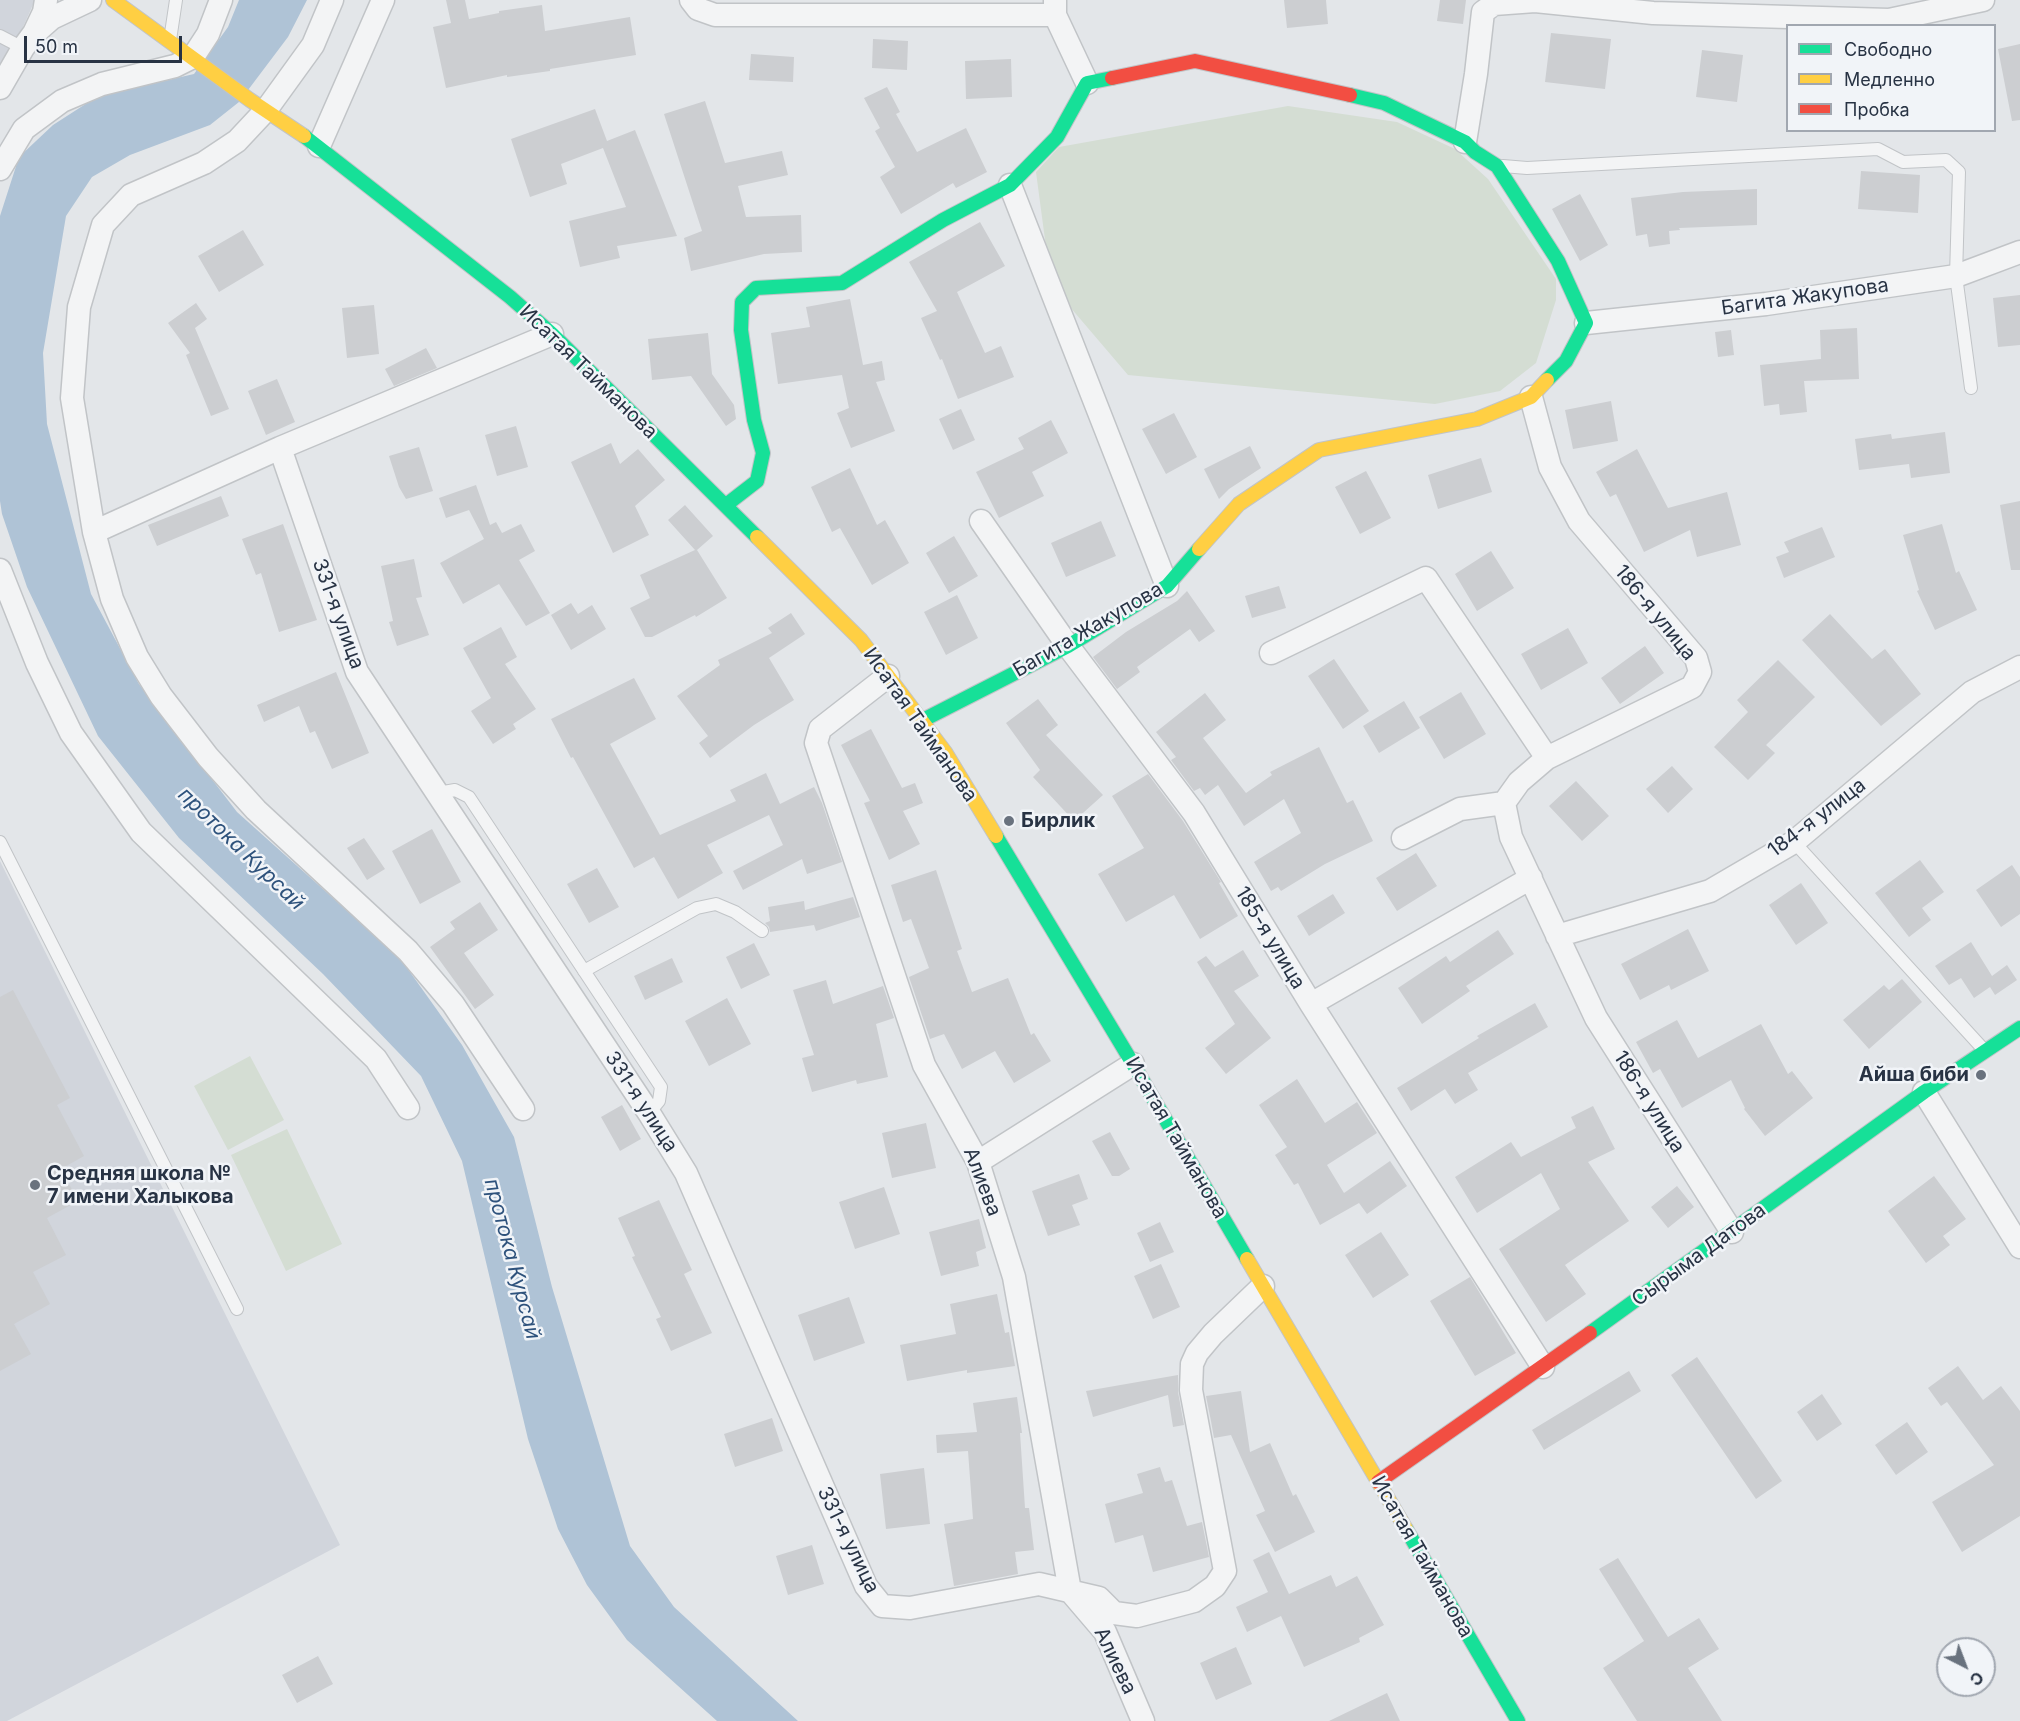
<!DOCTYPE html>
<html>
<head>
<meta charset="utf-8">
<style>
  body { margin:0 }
  #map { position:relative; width:2020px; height:1721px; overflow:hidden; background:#e3e6e9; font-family:Inter,sans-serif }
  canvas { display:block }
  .legend { position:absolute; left:1786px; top:24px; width:210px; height:108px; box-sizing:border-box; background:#f1f4f8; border:2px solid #a1a7b0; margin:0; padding:8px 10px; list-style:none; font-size:18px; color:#283344 }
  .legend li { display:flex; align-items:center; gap:12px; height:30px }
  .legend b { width:30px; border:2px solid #a1a7b0 }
  .north { position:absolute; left:1936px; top:1637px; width:60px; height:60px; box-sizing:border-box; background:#f1f4f8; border:2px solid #a1a7b0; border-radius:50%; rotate:138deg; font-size:16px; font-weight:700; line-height:24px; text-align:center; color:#283344 }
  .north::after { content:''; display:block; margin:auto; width:21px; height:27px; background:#69727e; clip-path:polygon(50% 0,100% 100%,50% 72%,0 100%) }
  .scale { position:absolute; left:24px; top:36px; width:158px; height:27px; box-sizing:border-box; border:3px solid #283344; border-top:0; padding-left:8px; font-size:18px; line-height:21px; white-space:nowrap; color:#283344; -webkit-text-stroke:4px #f1f4f8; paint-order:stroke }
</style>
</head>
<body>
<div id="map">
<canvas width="2020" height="1721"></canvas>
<ul class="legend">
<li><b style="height:8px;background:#16e098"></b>Свободно</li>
<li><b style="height:8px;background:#ffcf43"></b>Медленно</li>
<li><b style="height:8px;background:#f24e42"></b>Пробка</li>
</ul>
<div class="north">С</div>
<div class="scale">50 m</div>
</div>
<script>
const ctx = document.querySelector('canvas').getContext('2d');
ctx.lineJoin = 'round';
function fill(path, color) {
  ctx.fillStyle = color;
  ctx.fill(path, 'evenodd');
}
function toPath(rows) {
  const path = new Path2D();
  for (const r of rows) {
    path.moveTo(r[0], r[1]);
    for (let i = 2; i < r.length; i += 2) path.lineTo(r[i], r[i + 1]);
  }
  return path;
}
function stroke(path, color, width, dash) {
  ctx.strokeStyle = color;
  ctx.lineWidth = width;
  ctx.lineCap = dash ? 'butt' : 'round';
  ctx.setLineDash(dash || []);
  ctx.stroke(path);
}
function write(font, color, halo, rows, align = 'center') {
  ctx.font = font + ' Inter,sans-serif';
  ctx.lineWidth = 5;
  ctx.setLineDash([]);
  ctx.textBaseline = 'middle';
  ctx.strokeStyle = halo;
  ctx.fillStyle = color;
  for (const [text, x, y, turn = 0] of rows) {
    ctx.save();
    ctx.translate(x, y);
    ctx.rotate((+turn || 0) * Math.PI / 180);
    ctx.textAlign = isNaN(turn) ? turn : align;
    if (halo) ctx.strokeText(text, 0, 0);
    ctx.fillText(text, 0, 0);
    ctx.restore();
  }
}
const built = toPath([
  [0,0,35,0,23,27,0,66],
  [0,861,340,1545,7,1721,0,1721]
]);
const green = toPath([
  [1288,106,1397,122,1455,149,1488,179,1556,279,1556,300,1536,363,1500,391,1435,404,1128,375,1070,307,1046,247,1036,172,1059,147],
  [250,1056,284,1120,228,1150,194,1086],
  [287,1129,342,1244,286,1271,231,1155]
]);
const water = toPath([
  [239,0,307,0,288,37,239,102,210,125,130,155,92,177,66,216,43,353,47,424,91,594,139,684,237,812,400,958,462,1045,514,1137,552,1287,630,1546,674,1607,798,1721,717,1721,627,1640,587,1585,558,1529,528,1439,462,1161,421,1076,323,974,179,838,98,736,27,587,2,514,0,501,0,216,19,157,53,125,98,96,194,74,228,27]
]);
const building = toPath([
  [446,0,465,0,469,19,499,13,499,11,542,5,545,31,630,17,636,55,550,69,550,71,507,77,507,75,446,88,433,27,451,23],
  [1284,0,1326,0,1328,24,1287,28],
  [1440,0,1466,0,1463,24,1437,21],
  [1551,33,1611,39,1605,89,1545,82],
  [873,39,908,41,907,70,872,68],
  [2020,44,2020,120,2012,121,1998,49],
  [1702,50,1743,55,1737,102,1696,97],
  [751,54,794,57,793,82,749,80],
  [1011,59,1012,97,966,99,965,61],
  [887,87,900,112,896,114,917,152,966,128,987,172,956,188,953,183,901,214,880,177,895,167,875,131,880,128,864,98],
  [705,101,725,163,782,151,788,175,738,186,746,217,801,215,802,252,764,254,691,271,684,238,702,231,664,114],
  [595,109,607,141,635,130,677,236,617,246,620,258,580,267,569,221,626,207,603,148,561,164,567,184,530,197,511,139],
  [1861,171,1920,175,1918,213,1858,209],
  [1757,189,1757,225,1679,228,1680,230,1669,231,1670,244,1649,247,1647,234,1636,236,1631,198,1683,192],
  [1580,194,1608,245,1580,261,1552,209],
  [980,222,1005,266,957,292,985,353,1001,346,1014,377,958,399,942,359,940,360,921,318,937,311,909,262],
  [243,230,264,265,219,292,198,256],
  [2020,295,2020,345,1998,347,1993,298],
  [850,299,863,365,882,361,885,380,876,382,895,431,851,448,837,413,849,408,842,375,778,384,771,333,810,327,806,307],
  [196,303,207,319,195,328,229,409,211,416,186,355,190,353,168,323],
  [374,305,379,354,347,358,342,308],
  [1857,328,1859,379,1804,381,1807,412,1780,415,1779,404,1764,406,1760,365,1821,359,1820,330],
  [1731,330,1734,355,1718,357,1715,332],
  [708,333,712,374,734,405,736,419,726,426,691,376,652,380,648,339],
  [426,348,437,368,394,386,385,369],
  [277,379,295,422,266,435,248,391],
  [1611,401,1618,441,1573,449,1565,410],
  [961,409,975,440,953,450,939,419],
  [1174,413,1197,457,1166,474,1142,429],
  [1051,420,1068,453,1032,472,1044,496,999,518,976,472,1024,449,1018,438],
  [516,426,528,467,497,476,485,435],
  [1945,432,1950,473,1911,478,1909,464,1859,470,1855,439,1891,434,1892,439],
  [611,443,620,464,638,449,665,480,635,506,649,535,613,553,571,462],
  [1250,446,1261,468,1229,489,1219,499,1204,469],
  [419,447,433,491,406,499,399,487,389,456],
  [1637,449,1668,508,1727,492,1741,545,1697,557,1690,530,1644,552,1616,494,1610,497,1596,472],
  [1481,458,1492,492,1438,509,1428,475],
  [850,468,877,525,885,520,909,563,872,585,840,528,832,532,811,487],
  [1366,471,1391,518,1360,534,1335,487],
  [476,485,490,525,496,522,502,533,521,524,535,551,519,560,550,613,526,626,499,584,463,604,440,563,484,539,469,510,446,518,439,498],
  [221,496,229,516,157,546,148,525],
  [2020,501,2020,570,2011,570,2000,505],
  [685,505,713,536,697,550,727,598,696,617,695,615,652,637,645,637,630,608,650,598,640,575,695,550,668,520],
  [1101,521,1116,556,1066,577,1051,543],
  [283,524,317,620,279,632,261,573,256,575,242,539],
  [1942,524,1956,573,1959,571,1977,610,1935,630,1917,591,1919,590,1903,535],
  [1822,527,1835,557,1784,578,1776,557,1789,552,1784,542],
  [954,536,978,576,949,593,926,553],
  [1491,551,1514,588,1477,611,1455,574],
  [414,559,422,597,416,598,429,635,397,646,389,622,393,621,381,566],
  [1279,586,1286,608,1252,618,1245,596],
  [1187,591,1215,631,1199,642,1190,629,1137,667,1140,672,1117,689,1093,657,1126,632,1177,601],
  [957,595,978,638,946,655,924,612],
  [571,603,578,614,592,605,606,629,571,650,551,615],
  [791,613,805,634,769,658,794,700,754,725,710,758,699,743,708,736,677,696,720,665,718,660,772,633,768,628],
  [1830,614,1872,659,1885,649,1921,694,1881,726,1802,640],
  [501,627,517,657,505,664,536,709,513,724,516,729,493,744,471,711,491,698,463,648],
  [1568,628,1588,663,1541,690,1521,654],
  [1645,646,1664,673,1620,704,1601,678],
  [1334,659,1369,711,1343,729,1308,676],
  [1778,660,1815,697,1766,745,1775,753,1748,780,1714,747,1748,712,1737,700],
  [336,672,369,753,332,769,315,731,310,733,299,706,264,722,257,705],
  [634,678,656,719,610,744,660,835,736,801,730,790,766,773,780,804,814,787,822,803,842,862,807,874,802,859,743,890,733,871,783,845,769,815,707,845,723,873,678,899,654,857,634,868,573,757,571,758,551,719],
  [1461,692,1486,734,1444,759,1419,717],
  [1205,693,1226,720,1203,738,1246,793,1272,775,1270,772,1319,747,1347,803,1353,800,1373,841,1325,864,1281,891,1278,887,1271,891,1254,862,1301,833,1284,799,1244,826,1218,785,1205,795,1200,788,1194,791,1171,760,1176,757,1156,732],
  [1038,699,1058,725,1046,735,1103,795,1074,821,1033,777,1040,770,1006,723],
  [1404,701,1420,728,1379,753,1363,726],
  [871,729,902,788,915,783,923,803,903,811,920,844,889,860,864,803,870,801,841,745],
  [1672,766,1693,789,1668,813,1646,789],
  [1148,774,1183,821,1221,882,1219,883,1238,916,1200,939,1174,895,1126,922,1098,874,1144,848,1112,796],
  [1576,781,1609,816,1582,841,1549,806],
  [432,829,461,882,420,904,392,851],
  [364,838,385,869,367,880,347,848],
  [1416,853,1437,886,1397,911,1376,878],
  [1920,860,1944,892,1922,908,1931,920,1909,937,1875,893],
  [2012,865,2020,877,2020,914,2001,927,1976,890],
  [597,868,619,907,589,923,567,884],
  [936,870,962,949,957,951,972,992,1008,978,1031,1035,1034,1033,1051,1061,1014,1083,995,1051,962,1069,944,1034,930,1039,909,977,929,968,911,919,903,922,891,885],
  [1801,883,1828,923,1796,945,1769,905],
  [1333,894,1345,913,1309,936,1297,916],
  [853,897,860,917,816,931,814,925,770,932,769,927,765,923,770,921,768,907,804,901,805,910],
  [480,902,498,930,464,953,494,995,475,1009,430,947,455,929,450,922],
  [1688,929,1709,971,1671,990,1669,985,1640,1000,1621,964],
  [1498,930,1514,954,1466,986,1470,991,1422,1024,1398,988,1446,956,1450,962],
  [1971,942,1992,976,2007,965,2017,980,1995,995,1990,987,1974,998,1961,978,1949,985,1935,966],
  [754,943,770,975,741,989,726,957],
  [1243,950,1259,976,1234,991,1271,1038,1226,1074,1205,1048,1235,1024,1197,962,1206,956,1215,967],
  [672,958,683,982,645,1000,634,976],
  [1902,979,1922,1002,1869,1049,1843,1020,1884,985,1889,990],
  [826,980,833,1004,883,986,894,1018,876,1024,888,1077,857,1084,856,1080,812,1092,802,1058,814,1055,793,990],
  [13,990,70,1098,57,1105,84,1156,61,1169,78,1201,47,1218,66,1255,33,1272,50,1304,14,1324,31,1354,0,1371,0,997],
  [727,998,751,1044,709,1066,685,1021],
  [1535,1003,1548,1027,1468,1073,1478,1090,1455,1104,1445,1089,1411,1111,1397,1088,1479,1038,1477,1036],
  [1677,1020,1698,1058,1761,1024,1788,1074,1792,1071,1813,1098,1765,1136,1744,1109,1745,1108,1731,1080,1682,1108,1660,1069,1653,1073,1636,1042],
  [1297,1079,1325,1123,1357,1102,1377,1133,1327,1165,1344,1193,1390,1161,1407,1186,1367,1214,1359,1203,1320,1225,1298,1183,1294,1185,1275,1155,1287,1147,1259,1105],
  [622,1105,641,1139,620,1151,601,1117],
  [1593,1106,1615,1149,1588,1162,1629,1221,1565,1265,1586,1294,1546,1322,1499,1249,1560,1209,1541,1173,1477,1213,1455,1177,1511,1142,1521,1157,1576,1128,1571,1117],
  [926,1123,936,1168,892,1178,882,1133],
  [1110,1132,1130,1169,1119,1176,1112,1176,1092,1141],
  [1079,1174,1088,1199,1072,1205,1080,1225,1048,1236,1032,1191],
  [1934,1176,1966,1219,1943,1236,1950,1245,1926,1263,1888,1211],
  [1677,1186,1694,1207,1668,1228,1651,1207],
  [884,1187,900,1234,855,1249,839,1202],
  [659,1200,692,1270,684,1274,712,1333,671,1351,656,1319,661,1317,632,1257,635,1256,618,1218],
  [979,1219,986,1248,976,1252,979,1266,941,1276,929,1232],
  [1160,1222,1174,1252,1150,1262,1137,1233],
  [1381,1232,1409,1275,1373,1298,1345,1255],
  [1161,1264,1180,1307,1153,1319,1134,1276],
  [1470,1277,1516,1353,1475,1376,1430,1301],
  [997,1294,1005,1333,1009,1332,1015,1366,967,1373,967,1370,907,1381,900,1345,956,1334,950,1304],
  [849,1297,865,1343,814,1361,798,1315],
  [1697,1357,1782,1481,1756,1499,1671,1375],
  [1958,1366,1983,1400,2001,1386,2020,1411,2020,1516,1962,1552,1932,1502,1994,1465,1947,1402,1941,1406,1928,1388],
  [1629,1371,1641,1391,1544,1450,1532,1430],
  [1178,1375,1178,1392,1184,1425,1173,1427,1168,1395,1093,1417,1086,1391],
  [1241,1391,1250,1452,1270,1443,1293,1496,1296,1494,1315,1532,1275,1552,1256,1515,1265,1511,1231,1435,1214,1438,1211,1421,1206,1396],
  [1822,1394,1842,1424,1817,1441,1797,1412],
  [1017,1397,1022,1433,1020,1433,1025,1508,1029,1508,1034,1550,1015,1552,1018,1574,954,1586,944,1524,973,1519,968,1451,937,1453,936,1435,977,1432,973,1403],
  [772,1418,783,1451,735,1467,724,1434],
  [1907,1422,1928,1452,1896,1475,1875,1445],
  [1160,1467,1165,1482,1172,1480,1187,1526,1202,1522,1209,1557,1153,1572,1143,1535,1115,1543,1105,1504,1143,1493,1137,1474],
  [924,1468,930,1524,886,1529,880,1474],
  [812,1545,824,1584,788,1595,776,1556],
  [1269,1552,1289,1594,1331,1575,1336,1587,1357,1576,1384,1625,1359,1638,1360,1642,1304,1667,1281,1616,1247,1632,1236,1607,1268,1592,1253,1560],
  [1618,1558,1668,1637,1699,1618,1719,1649,1688,1668,1722,1721,1637,1721,1603,1668,1644,1641,1599,1569],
  [1236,1647,1252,1684,1216,1700,1200,1663],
  [318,1656,333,1684,297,1703,282,1675],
  [1387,1693,1400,1721,1329,1721]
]);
const lane = toPath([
  [0,36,23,48],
  [170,40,176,0],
  [1503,166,1527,168,1878,149,1903,162,1946,160,1959,172,1956,276,1971,388],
  [438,793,455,790,469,797,661,1087,659,1101,649,1113],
  [0,842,237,1309],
  [1794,842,1985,1051],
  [584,971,697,908,716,904,735,912,762,931]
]);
const street = toPath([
  [332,0,313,45,266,110,237,141,204,163,131,195,103,225,79,307,72,398,94,532,112,599,137,657,161,696,208,757,256,810,408,951,453,1004,523,1109],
  [691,0,698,9,715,15,1055,15],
  [1055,1,1055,15,1087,83],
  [35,33,52,18,90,0],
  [0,88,23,48,34,33,44,12,46,0],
  [1465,142,1476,74,1483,12,1494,4,1535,1,1653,13,1889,20,1983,0],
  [319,146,383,0],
  [0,169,24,129,62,101,102,84,175,66,193,57,208,34,221,0],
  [1010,185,1167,586],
  [1586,323,1766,304,1956,276,2020,252],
  [280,448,357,672,649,1113,686,1173,866,1586,882,1606,910,1608,1039,1584,1099,1598,1114,1613,1137,1616,1194,1601,1215,1586,1225,1571,1191,1390,1192,1364,1197,1353,1213,1334,1263,1286],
  [981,521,1068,646,1194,813,1311,1004,1543,1367],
  [94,532,280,448,552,334],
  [0,570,37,663,71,733,141,832,376,1059,408,1108],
  [1271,653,1426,578,1547,758],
  [888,676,820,729,816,743,924,1065,978,1162,1014,1277,1070,1591,1105,1632,1143,1721],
  [1504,803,1511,837,1596,1018,1732,1232],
  [1403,838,1460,809,1504,803,1519,782,1547,758,1692,687,1700,672,1696,658,1579,521,1550,467,1531,397],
  [1557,936,1710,891,1794,842,1972,692,2020,667],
  [1311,1004,1531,878],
  [1924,1092,2020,1247],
  [978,1162,1133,1064]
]);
const fast = toPath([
  [1350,95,1384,103,1465,142,1475,152,1497,166,1558,261,1586,323,1566,361,1547,380],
  [304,136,510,297,552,334,757,537],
  [726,505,757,481,763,453,754,420,741,330,742,302,756,288,842,283,943,220,1010,185,1057,137,1087,83,1112,78],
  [921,721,1068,646,1167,586,1199,549],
  [996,836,1133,1064,1247,1259],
  [1590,1333,1924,1092,2020,1028],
  [1406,1529,1518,1721]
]);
const slow = toPath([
  [113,0,250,100,304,136],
  [757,537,861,640,945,752,996,836],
  [1199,549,1239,504,1319,450,1477,419,1531,397,1547,380],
  [1247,1259,1406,1529]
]);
const jam = toPath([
  [1112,78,1195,61,1350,95],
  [1378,1482,1590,1333]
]);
const markers = [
  [1009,821,6,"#69727e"],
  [1981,1075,6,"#69727e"],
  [35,1185,6,"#69727e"]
];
const streetNames = [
  ["Багита Жакупова",1805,297,-8],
  ["Исатая Тайманова",588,372,44],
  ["186-я улица",1655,613,51],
  ["331-я улица",338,614,70],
  ["Багита Жакупова",1088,630,-30],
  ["Исатая Тайманова",920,725,55],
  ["184-я улица",1817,818,-37],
  ["185-я улица",1270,938,59],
  ["331-я улица",641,1102,57],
  ["186-я улица",1649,1102,58],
  ["Исатая Тайманова",1176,1138,60],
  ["Алиева",982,1182,69],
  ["Сырыма Датова",1699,1255,-36],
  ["331-я улица",848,1540,64],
  ["Исатая Тайманова",1422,1557,60],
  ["Алиева",1115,1661,64]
];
const poiNames = [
  ["Бирлик",1021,821],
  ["Айша биби",1969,1075,"right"],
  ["Средняя школа №",47,1174],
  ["7 имени Халыкова",47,1197]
];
const waterNames = [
  ["протока Курсай",241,849,44],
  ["протока Курсай",512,1259,75]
];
fill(built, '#d1d5dc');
fill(green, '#d4ddd3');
fill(water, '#afc3d6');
fill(building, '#ccced1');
stroke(lane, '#c1c4c7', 14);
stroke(street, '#c1c4c7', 25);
stroke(fast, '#c1c4c7', 16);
stroke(slow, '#c1c4c7', 16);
stroke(jam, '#c1c4c7', 16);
stroke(lane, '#f3f4f5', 12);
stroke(street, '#f3f4f5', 22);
stroke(fast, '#16e098', 14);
stroke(slow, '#ffcf43', 14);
stroke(jam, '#f24e42', 14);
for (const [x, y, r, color] of markers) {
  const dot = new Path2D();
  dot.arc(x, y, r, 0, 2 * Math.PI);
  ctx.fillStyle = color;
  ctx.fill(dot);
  stroke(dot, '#f1f4f8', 2);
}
write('20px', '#283344', '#f1f4f8', streetNames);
write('bold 20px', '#283344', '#f1f4f8', poiNames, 'left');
write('italic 21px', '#2e527c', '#f1f4f8', waterNames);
</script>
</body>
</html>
